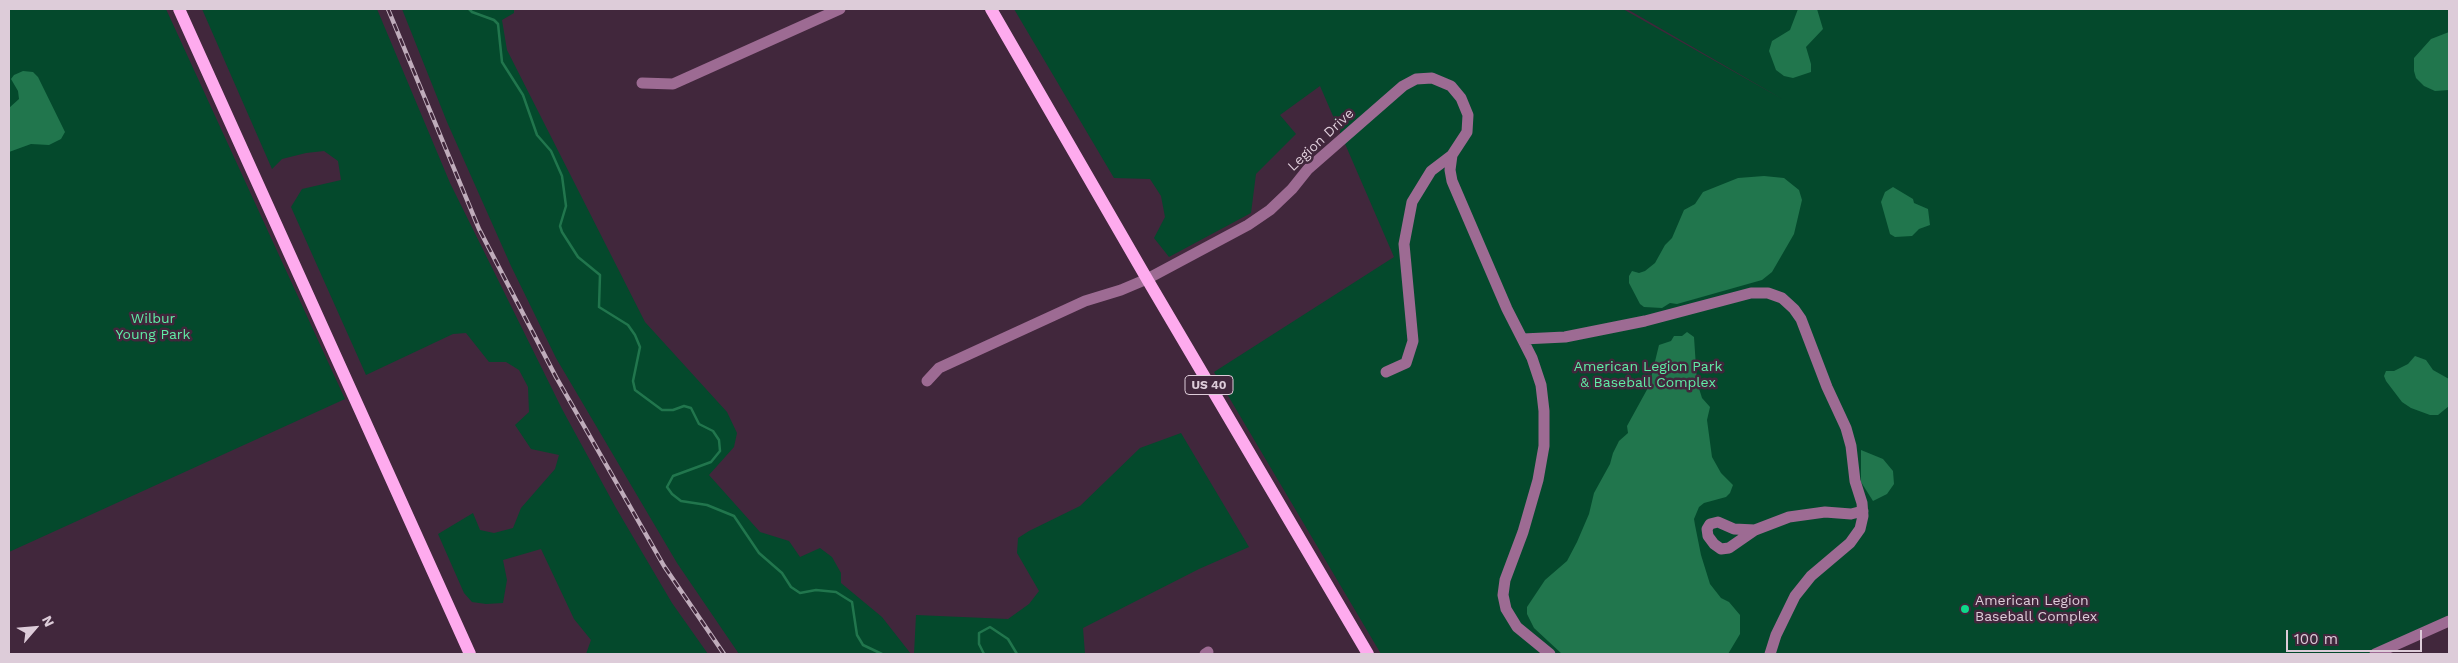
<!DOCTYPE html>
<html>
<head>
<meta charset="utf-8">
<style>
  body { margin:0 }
  #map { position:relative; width:2458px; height:663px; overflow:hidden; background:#41273c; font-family:"Work Sans",sans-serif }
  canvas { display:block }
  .frame { position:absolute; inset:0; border:10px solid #ddccd9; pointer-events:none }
  .north { position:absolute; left:10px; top:603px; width:50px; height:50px; -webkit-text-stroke:4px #41273c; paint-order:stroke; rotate:63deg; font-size:14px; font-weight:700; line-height:20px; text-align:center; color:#ddccd9 }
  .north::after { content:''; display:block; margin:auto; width:18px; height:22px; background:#ddccd9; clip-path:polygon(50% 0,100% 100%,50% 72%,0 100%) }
  .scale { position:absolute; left:2286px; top:630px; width:136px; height:22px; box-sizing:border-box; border:2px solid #ddccd9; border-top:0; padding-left:6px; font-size:15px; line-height:18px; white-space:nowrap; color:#ddccd9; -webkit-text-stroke:4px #41273c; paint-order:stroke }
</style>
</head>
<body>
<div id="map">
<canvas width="2458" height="663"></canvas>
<div class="frame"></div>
<div class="north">N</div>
<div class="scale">100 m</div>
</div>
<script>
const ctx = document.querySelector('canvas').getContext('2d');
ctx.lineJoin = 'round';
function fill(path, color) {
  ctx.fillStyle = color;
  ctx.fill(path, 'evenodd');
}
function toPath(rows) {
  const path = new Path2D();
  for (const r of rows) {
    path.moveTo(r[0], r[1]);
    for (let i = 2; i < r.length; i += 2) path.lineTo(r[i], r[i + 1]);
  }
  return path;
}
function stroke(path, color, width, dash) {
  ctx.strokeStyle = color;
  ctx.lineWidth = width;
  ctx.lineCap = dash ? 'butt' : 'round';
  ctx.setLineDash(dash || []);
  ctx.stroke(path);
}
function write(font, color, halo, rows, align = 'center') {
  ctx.font = font + ' "Work Sans",sans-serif';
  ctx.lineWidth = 5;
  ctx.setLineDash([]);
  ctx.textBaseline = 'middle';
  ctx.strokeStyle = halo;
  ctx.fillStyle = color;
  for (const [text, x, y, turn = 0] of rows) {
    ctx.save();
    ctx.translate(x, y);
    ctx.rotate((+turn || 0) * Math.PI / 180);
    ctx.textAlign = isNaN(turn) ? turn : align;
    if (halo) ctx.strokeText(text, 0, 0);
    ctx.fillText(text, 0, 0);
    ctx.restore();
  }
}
const green = toPath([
  [9,9,166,9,345,399,9,552],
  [202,9,377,9,450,183,562,409,616,508,672,603,708,654,586,654,591,640,574,619,541,549,503,560,507,580,503,603,486,604,472,602,464,593,438,534,473,513,480,530,494,533,513,528,521,508,555,469,559,455,531,449,515,425,529,412,528,387,519,370,506,362,489,362,466,333,453,334,366,375,291,207,302,189,341,180,338,161,324,151,306,153,282,159,272,169],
  [402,9,514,9,514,13,502,20,507,50,645,322,727,412,737,433,734,447,709,475,760,532,789,541,800,557,820,548,832,557,841,573,841,583,882,617,911,654,739,654,677,563,556,358,511,266,447,122],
  [1014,9,1623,9,1784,100,1627,9,2449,9,2449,617,2371,654,1381,654,1214,372,1394,257,1320,86,1280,115,1296,134,1256,174,1251,213,1169,257,1154,238,1165,217,1161,196,1150,179,1114,178],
  [1181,433,1249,547,1199,569,1083,628,1085,654,914,654,916,615,1008,619,1029,604,1039,591,1017,553,1018,538,1029,531,1080,506,1140,448]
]);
const water = toPath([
  [1798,9,1817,9,1823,29,1806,47,1811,64,1811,72,1793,78,1784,76,1776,70,1769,51,1772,41,1790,30],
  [2449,32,2449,90,2435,91,2424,86,2416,78,2414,71,2414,58,2431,39],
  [23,71,33,72,38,77,65,132,61,139,49,145,31,144,9,152,9,108,19,99,18,91,11,79,14,75],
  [1764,176,1784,178,1799,190,1802,200,1794,234,1772,272,1762,280,1677,304,1670,303,1662,308,1644,307,1640,304,1629,283,1629,276,1632,271,1639,273,1645,271,1655,263,1665,245,1672,238,1684,210,1695,204,1703,192,1738,178],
  [1893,187,1913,199,1914,203,1928,209,1930,225,1919,229,1912,236,1895,237,1890,234,1881,202,1885,192],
  [1687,332,1694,337,1697,382,1702,398,1710,407,1707,420,1712,457,1721,473,1733,485,1730,493,1726,497,1704,503,1699,507,1694,519,1695,525,1701,555,1710,584,1721,598,1729,602,1740,615,1740,634,1728,654,1562,654,1534,628,1527,614,1527,607,1545,580,1567,561,1577,542,1589,514,1594,493,1610,464,1613,453,1619,441,1628,433,1627,426,1649,386,1659,345,1671,341,1674,336,1682,336],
  [2415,356,2426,360,2433,370,2449,379,2449,406,2438,415,2430,415,2411,408,2402,402,2386,381,2384,376,2386,371,2394,371,2408,364],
  [1861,450,1883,459,1893,471,1894,484,1887,494,1873,501,1861,482]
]);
const stream = toPath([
  [469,9,472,12,494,20,498,24,502,62,523,95,537,135,551,151,562,176,566,206,560,226,562,232,578,257,600,275,599,307,628,325,635,335,640,347,633,381,635,390,662,410,673,410,684,406,691,408,699,424,713,431,719,440,720,451,711,462,673,476,667,487,672,494,681,501,707,505,734,516,759,553,782,573,791,587,800,593,816,590,836,592,852,602,857,635,863,645,882,654],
  [984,654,979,644,979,633,990,627,1008,639,1017,654]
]);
const minor = toPath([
  [642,83,673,84,840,9],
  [1523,339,1565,337,1645,321,1751,293,1768,293,1782,298,1794,309,1801,319,1827,387,1846,428,1851,446,1855,481,1862,503,1863,516,1860,529,1850,543,1811,576,1795,596,1776,635,1770,654],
  [1386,372,1406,363,1413,341,1404,244,1412,202,1431,171,1452,155],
  [927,381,939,368,1085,301,1121,290,1147,279,1248,225,1270,210,1292,189,1308,169,1403,86,1416,79,1432,78,1451,86,1461,98,1468,115,1467,132,1452,155,1450,170,1452,181,1507,309,1532,358,1541,385,1544,411,1544,446,1538,480,1523,532,1505,580,1503,595,1506,609,1517,627,1550,654],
  [1755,530,1734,529,1718,522,1710,524,1707,529,1708,536,1714,544,1721,549,1729,548,1755,530,1789,517,1825,512,1851,514,1863,511],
  [1205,654,1208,652],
  [2375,654,2449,621]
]);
const major = toPath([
  [179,9,470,654],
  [991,9,1147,279,1368,654]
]);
const rail = toPath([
  [388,9,479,229,556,377,664,566,724,654]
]);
const markers = [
  [1965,609,5,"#0ed98a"]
];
const shields = [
  [1209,385,48]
];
const shieldNames = [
  ["US 40",1209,385]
];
const streetNames = [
  ["Legion Drive",1321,140,-43]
];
const parkNames = [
  ["Wilbur",153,319],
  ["Young Park",153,335],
  ["American Legion Park",1648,367],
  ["& Baseball Complex",1648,383]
];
const poiNames = [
  ["American Legion",1975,601],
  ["Baseball Complex",1975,617]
];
fill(green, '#04492c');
fill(water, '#21764d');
stroke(stream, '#21764d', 2.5);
stroke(minor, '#9d6b93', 11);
stroke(major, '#feabee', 12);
stroke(rail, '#bfacbb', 4.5);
stroke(rail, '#41273c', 2.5, [8]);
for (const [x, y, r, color] of markers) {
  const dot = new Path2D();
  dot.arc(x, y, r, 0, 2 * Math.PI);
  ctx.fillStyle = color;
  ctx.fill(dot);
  stroke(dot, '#41273c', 2);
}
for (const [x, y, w] of shields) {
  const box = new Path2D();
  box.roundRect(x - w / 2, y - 9.5, w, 19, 4);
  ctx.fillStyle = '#41273c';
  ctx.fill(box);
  stroke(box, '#ddccd9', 1);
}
write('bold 12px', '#ddccd9', null, shieldNames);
write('14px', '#ddccd9', '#41273c', streetNames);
write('14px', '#60eda6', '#41273c', parkNames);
write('14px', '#ddccd9', '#41273c', poiNames, 'left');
</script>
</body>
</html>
